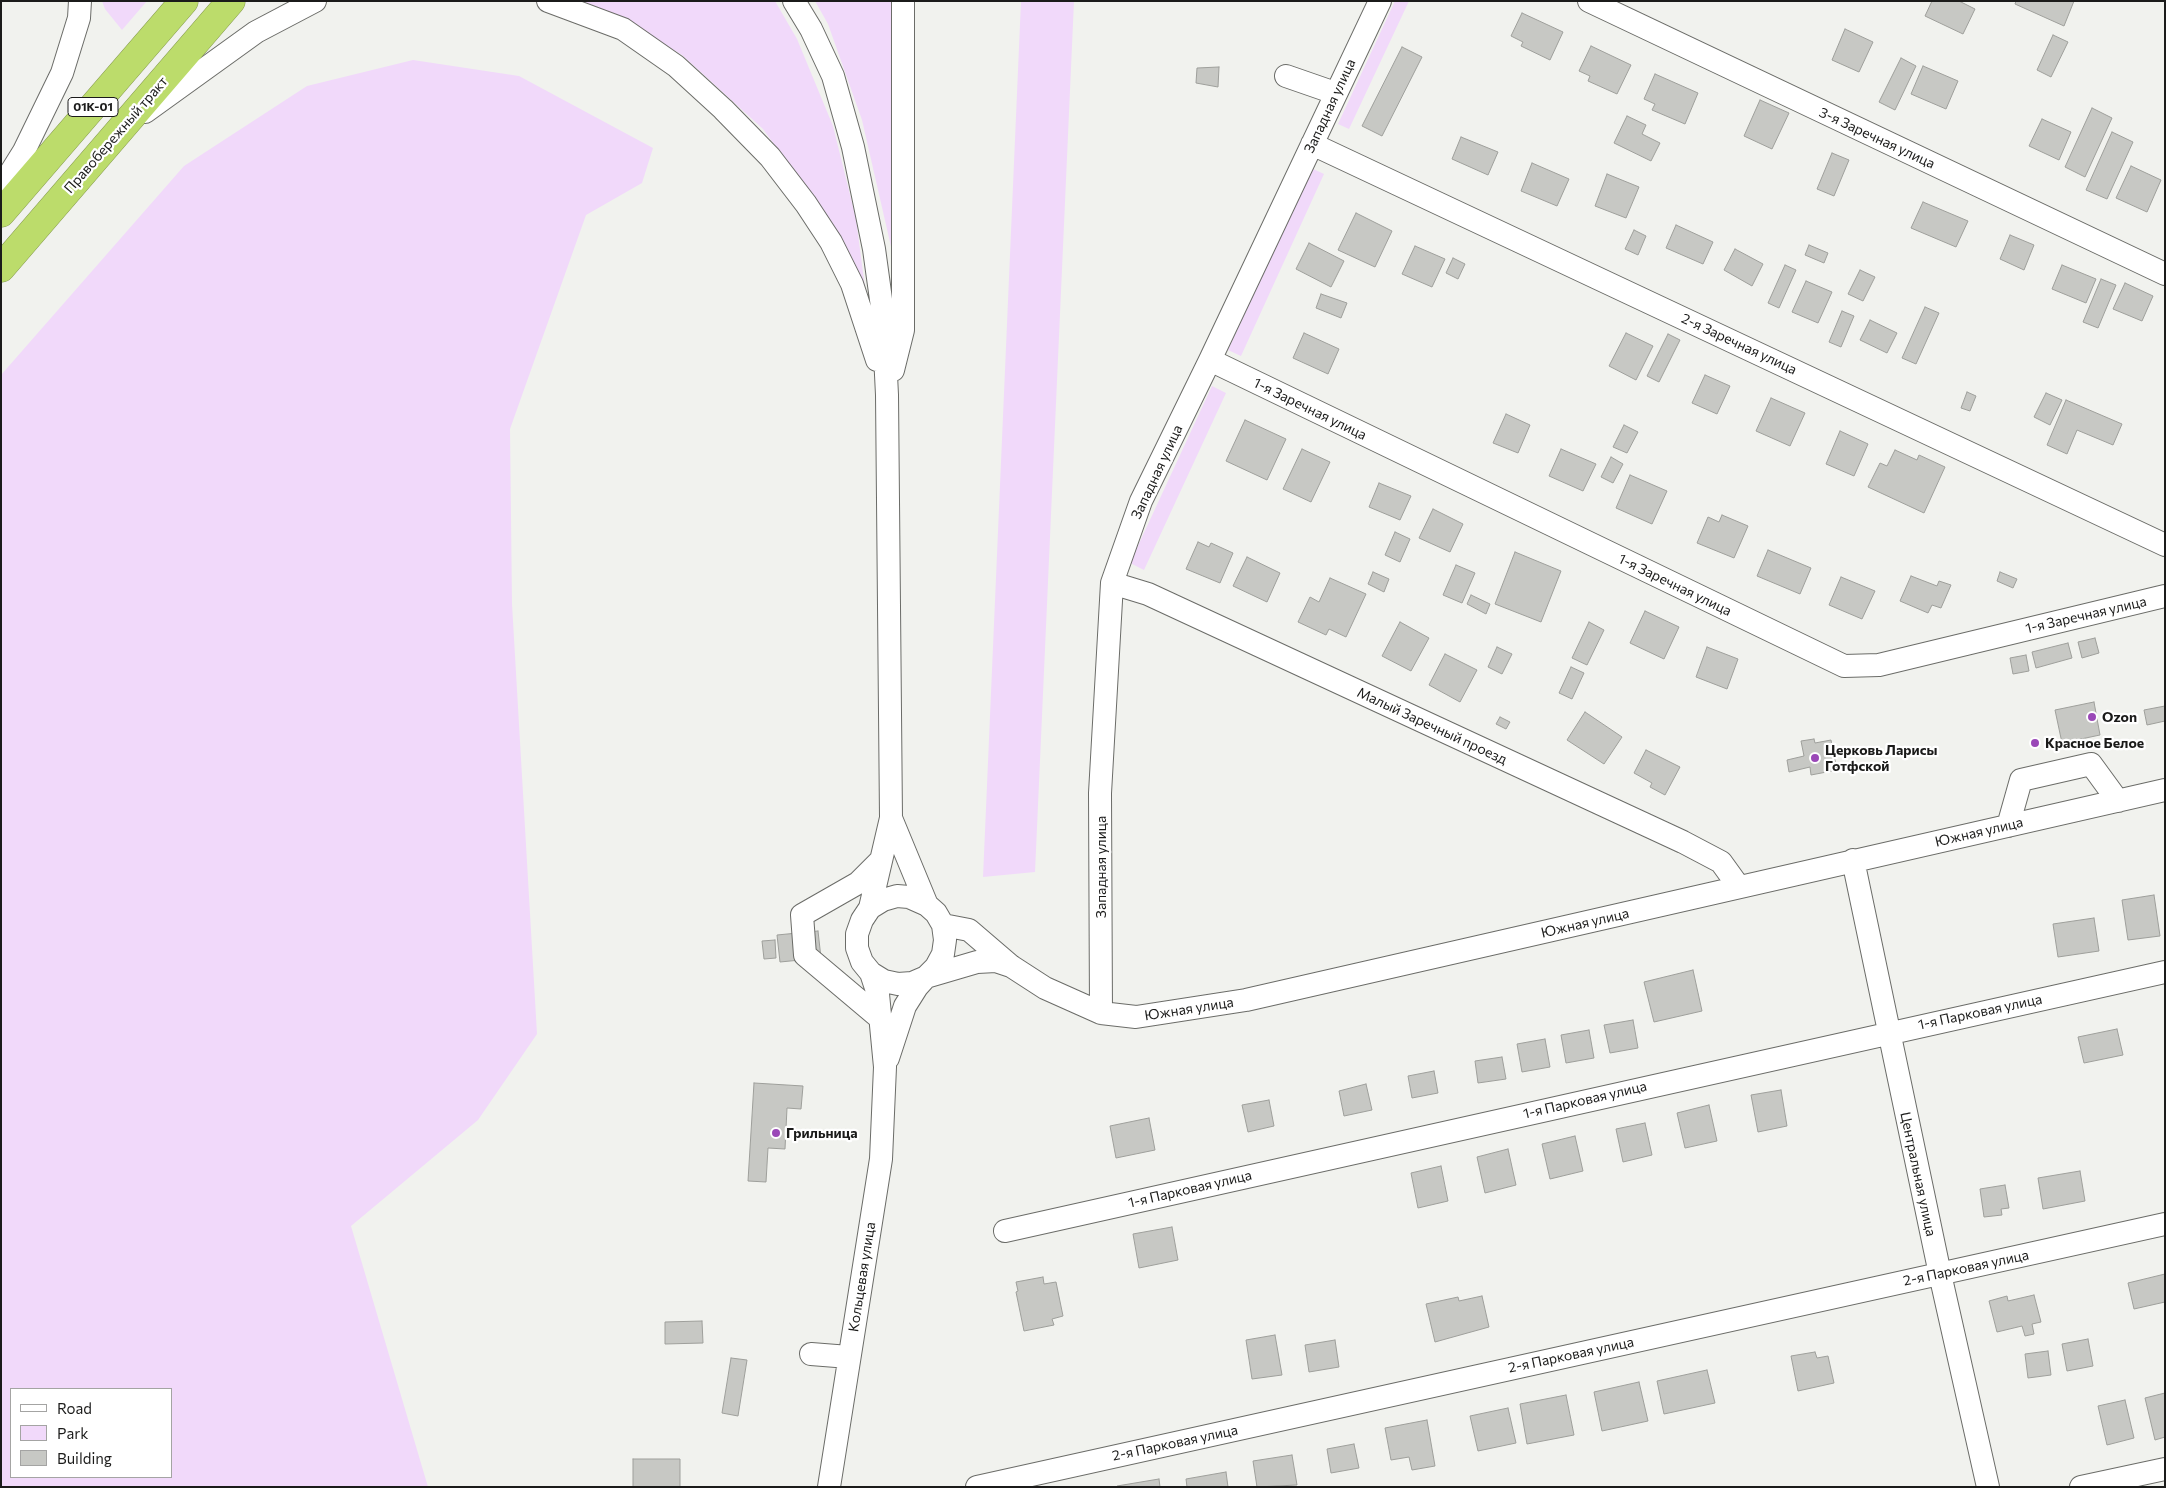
<!DOCTYPE html>
<html>
<head>
<meta charset="utf-8">
<style>
  body { margin:0 }
  #map { position:relative; width:2166px; height:1488px; overflow:hidden; background:#f1f2ee; font-family:Commissioner,sans-serif }
  canvas { display:block }
  .frame { position:absolute; inset:0; border:2px solid #1b1b1a; pointer-events:none }
  .legend { position:absolute; left:10px; top:1388px; width:162px; height:90px; box-sizing:border-box; background:#fff; border:1px solid #a4a4a3; margin:0; padding:6px 9px; list-style:none; font-size:15px; color:#1b1b1a }
  .legend li { display:flex; align-items:center; gap:10px; height:25px }
  .legend b { width:25px; border:1px solid #a4a4a3 }
</style>
</head>
<body>
<div id="map">
<canvas width="2166" height="1488"></canvas>
<div class="frame"></div>
<ul class="legend">
<li><b style="height:6px;background:#fff"></b>Road</li>
<li><b style="height:14px;background:#f1d9fa"></b>Park</li>
<li><b style="height:14px;background:#c7c8c4"></b>Building</li>
</ul>
</div>
<script>
const ctx = document.querySelector('canvas').getContext('2d');
ctx.lineJoin = 'round';
function fill(path, color) {
  ctx.fillStyle = color;
  ctx.fill(path, 'evenodd');
}
function toPath(rows) {
  const path = new Path2D();
  for (const r of rows) {
    path.moveTo(r[0], r[1]);
    for (let i = 2; i < r.length; i += 2) path.lineTo(r[i], r[i + 1]);
  }
  return path;
}
function stroke(path, color, width, dash) {
  ctx.strokeStyle = color;
  ctx.lineWidth = width;
  ctx.lineCap = dash ? 'butt' : 'round';
  ctx.setLineDash(dash || []);
  ctx.stroke(path);
}
function write(font, color, halo, rows, align = 'center') {
  ctx.font = font + ' Commissioner,sans-serif';
  ctx.lineWidth = 4.5;
  ctx.setLineDash([]);
  ctx.textBaseline = 'middle';
  ctx.strokeStyle = halo;
  ctx.fillStyle = color;
  for (const [text, x, y, turn = 0] of rows) {
    ctx.save();
    ctx.translate(x, y);
    ctx.rotate((+turn || 0) * Math.PI / 180);
    ctx.textAlign = isNaN(turn) ? turn : align;
    if (halo) ctx.strokeText(text, 0, 0);
    ctx.fillText(text, 0, 0);
    ctx.restore();
  }
}
const green = toPath([
  [102,1,147,1,122,30,105,9],
  [581,1,775,1,797,39,833,126,856,219,865,288,839,234,763,129,682,55,646,33],
  [815,1,892,1,892,251,862,120,828,24],
  [1021,1,1074,1,1035,872,983,877],
  [1395,1,1409,1,1349,129,1338,124],
  [413,60,519,76,653,148,642,183,586,215,510,429,512,604,537,1034,478,1120,351,1226,428,1487,1,1487,1,375,184,166,307,86],
  [11,1389,171,1389,171,1477,11,1477],
  [1311,168,1324,174,1241,356,1228,350],
  [1212,386,1226,393,1144,570,1130,563]
]);
const building = toPath([
  [1932,1,1959,1,1975,9,1963,34,1925,16,1932,1],
  [2016,1,2074,1,2064,26,2015,4,2016,1],
  [1522,13,1563,32,1550,60,1521,46,1523,42,1511,36,1522,13],
  [1845,29,1873,42,1859,72,1832,60,1845,29],
  [2053,35,2068,42,2051,77,2037,70,2053,35],
  [1591,46,1631,65,1617,94,1588,81,1590,76,1579,71,1591,46],
  [1402,47,1422,57,1382,136,1362,126,1402,47],
  [1901,58,1916,66,1895,110,1879,102,1901,58],
  [1923,66,1958,81,1946,109,1911,94,1923,66],
  [1219,67,1218,87,1196,83,1197,68,1219,67],
  [1655,74,1698,93,1685,124,1652,110,1655,104,1644,99,1655,74],
  [1760,100,1789,113,1772,149,1744,136,1760,100],
  [2092,108,2112,118,2085,177,2065,167,2092,108],
  [1627,116,1646,125,1642,134,1660,143,1651,161,1614,143,1627,116],
  [2042,119,2071,132,2059,160,2029,146,2042,119],
  [2112,132,2133,142,2107,199,2086,190,2112,132],
  [1461,137,1498,152,1488,175,1452,159,1461,137],
  [1832,153,1849,160,1834,196,1817,189,1832,153],
  [1532,163,1569,179,1557,206,1521,191,1532,163],
  [2131,166,2161,180,2147,212,2116,198,2131,166],
  [1607,174,1639,187,1626,218,1595,206,1607,174],
  [1923,202,1968,221,1956,247,1911,228,1923,202],
  [1356,213,1392,231,1375,267,1338,250,1356,213],
  [1676,225,1713,242,1703,264,1666,248,1676,225],
  [1634,230,1646,236,1638,255,1625,249,1634,230],
  [2010,235,2034,245,2024,270,2000,259,2010,235],
  [1309,243,1344,261,1331,287,1296,269,1309,243],
  [1809,245,1828,253,1824,263,1805,255,1809,245],
  [1415,246,1445,259,1432,287,1402,274,1415,246],
  [1735,249,1763,264,1752,286,1724,270,1735,249],
  [1453,258,1465,264,1458,279,1446,273,1453,258],
  [1785,265,1796,270,1779,308,1768,303,1785,265],
  [2062,265,2096,279,2086,303,2052,289,2062,265],
  [1860,270,1875,277,1863,301,1848,294,1860,270],
  [2101,279,2116,285,2098,328,2083,322,2101,279],
  [1806,281,1832,292,1818,323,1792,312,1806,281],
  [2125,283,2153,296,2142,321,2113,309,2125,283],
  [1321,294,1347,303,1341,318,1316,308,1321,294],
  [1925,307,1939,313,1916,364,1902,358,1925,307],
  [1842,311,1854,316,1841,347,1829,342,1842,311],
  [1870,320,1897,333,1887,353,1860,340,1870,320],
  [1304,333,1339,349,1328,374,1293,358,1304,333],
  [1626,333,1653,346,1636,380,1609,366,1626,333],
  [1668,334,1680,340,1659,382,1647,376,1668,334],
  [1705,375,1730,386,1717,414,1692,403,1705,375],
  [1967,392,1976,396,1970,411,1961,408,1967,392],
  [2046,393,2062,400,2050,425,2034,417,2046,393],
  [1771,398,1805,413,1790,446,1756,431,1771,398],
  [2066,400,2122,424,2113,445,2077,430,2067,454,2047,445,2066,400],
  [1506,414,1530,425,1518,453,1493,443,1506,414],
  [1245,420,1286,439,1267,480,1226,461,1245,420],
  [1624,425,1638,432,1627,453,1613,447,1624,425],
  [1840,431,1868,444,1854,476,1826,464,1840,431],
  [1302,449,1330,462,1311,502,1283,489,1302,449],
  [1561,449,1596,464,1583,491,1549,476,1561,449],
  [1895,450,1917,460,1919,455,1945,467,1924,513,1868,487,1880,463,1887,466,1895,450],
  [1611,457,1623,464,1613,483,1601,477,1611,457],
  [1630,475,1667,491,1652,524,1616,508,1630,475],
  [1379,483,1411,496,1400,520,1369,507,1379,483],
  [1433,509,1463,524,1450,552,1419,538,1433,509],
  [1722,515,1748,526,1734,558,1697,543,1708,517,1719,522,1722,515],
  [1395,532,1410,539,1400,562,1385,555,1395,532],
  [1198,542,1209,547,1211,543,1233,553,1220,583,1186,569,1198,542],
  [1768,550,1811,568,1800,594,1757,576,1768,550],
  [1515,552,1561,571,1541,622,1495,604,1515,552],
  [1247,557,1280,573,1267,602,1233,586,1247,557],
  [1456,565,1475,573,1462,603,1443,595,1456,565],
  [1373,572,1389,579,1384,592,1368,584,1373,572],
  [2000,572,2017,579,2013,588,1997,581,2000,572],
  [1911,576,1937,586,1939,581,1951,585,1941,608,1932,605,1928,613,1900,601,1911,576],
  [1841,577,1875,591,1862,619,1829,605,1841,577],
  [1330,578,1366,594,1346,637,1329,629,1326,635,1298,622,1310,597,1319,602,1330,578],
  [1471,595,1490,604,1486,614,1467,604,1471,595],
  [1645,611,1679,627,1664,659,1630,643,1645,611],
  [1400,622,1429,638,1411,671,1382,656,1400,622],
  [1589,622,1604,630,1587,665,1572,658,1589,622],
  [2095,638,2099,653,2082,658,2078,642,2095,638],
  [2068,643,2072,658,2036,668,2032,652,2068,643],
  [1497,647,1512,654,1502,674,1488,667,1497,647],
  [1707,647,1738,659,1727,689,1696,677,1707,647],
  [1445,654,1477,670,1460,702,1429,685,1445,654],
  [2026,655,2029,671,2013,674,2010,658,2026,655],
  [1571,667,1584,673,1572,699,1559,693,1571,667],
  [2094,702,2100,735,2062,743,2055,710,2094,702],
  [2165,706,2165,721,2147,725,2144,710,2165,706],
  [1585,712,1622,737,1604,764,1567,740,1585,712],
  [1500,717,1510,722,1506,729,1496,724,1500,717],
  [1814,739,1815,743,1831,740,1837,770,1811,775,1810,767,1789,772,1787,760,1804,756,1801,741,1814,739],
  [1646,750,1680,767,1665,795,1650,787,1652,783,1634,773,1646,750],
  [2154,895,2160,936,2128,940,2122,900,2154,895],
  [2094,918,2099,951,2058,957,2053,924,2094,918],
  [818,931,821,958,780,962,777,935,818,931],
  [775,940,776,958,764,959,762,941,775,940],
  [1693,970,1702,1011,1654,1022,1644,982,1693,970],
  [1633,1020,1638,1048,1610,1053,1604,1025,1633,1020],
  [2117,1029,2123,1055,2084,1063,2078,1037,2117,1029],
  [1589,1030,1594,1058,1566,1063,1561,1035,1589,1030],
  [1545,1039,1550,1067,1522,1072,1517,1044,1545,1039],
  [1502,1057,1506,1079,1478,1083,1475,1061,1502,1057],
  [1434,1071,1438,1093,1412,1098,1408,1076,1434,1071],
  [754,1083,803,1086,801,1109,787,1108,785,1149,768,1148,766,1182,748,1181,754,1083],
  [1366,1084,1372,1110,1344,1116,1339,1091,1366,1084],
  [1781,1090,1787,1126,1758,1132,1751,1095,1781,1090],
  [1269,1100,1274,1126,1248,1132,1242,1105,1269,1100],
  [1709,1105,1717,1141,1685,1148,1677,1113,1709,1105],
  [1149,1118,1155,1150,1116,1158,1110,1126,1149,1118],
  [1645,1123,1652,1155,1623,1162,1616,1129,1645,1123],
  [1575,1136,1583,1171,1550,1179,1542,1144,1575,1136],
  [1508,1149,1516,1185,1485,1193,1477,1157,1508,1149],
  [1441,1166,1448,1201,1418,1208,1411,1173,1441,1166],
  [2080,1171,2085,1201,2043,1209,2038,1178,2080,1171],
  [2005,1185,2009,1208,2001,1209,2002,1215,1984,1217,1980,1189,2005,1185],
  [1172,1227,1178,1260,1139,1268,1133,1234,1172,1227],
  [2165,1274,2165,1302,2134,1309,2128,1283,2165,1274],
  [1043,1277,1044,1284,1056,1282,1063,1316,1052,1319,1054,1325,1024,1331,1016,1292,1018,1291,1016,1282,1043,1277],
  [2034,1295,2041,1322,2032,1324,2034,1334,2025,1336,2022,1326,1997,1332,1989,1301,2007,1296,2008,1301,2034,1295],
  [1482,1296,1489,1327,1435,1342,1426,1304,1458,1297,1459,1301,1482,1296],
  [702,1321,703,1343,665,1344,665,1322,702,1321],
  [1275,1335,1282,1375,1252,1379,1246,1340,1275,1335],
  [2088,1339,2093,1366,2067,1371,2062,1344,2088,1339],
  [1335,1340,1339,1367,1309,1372,1305,1345,1335,1340],
  [2048,1351,2051,1375,2028,1378,2025,1354,2048,1351],
  [1815,1352,1817,1358,1828,1356,1834,1383,1798,1391,1791,1356,1815,1352],
  [731,1358,747,1360,738,1416,722,1413,731,1358],
  [1707,1370,1715,1403,1664,1414,1657,1381,1707,1370],
  [1639,1382,1648,1421,1602,1431,1594,1392,1639,1382],
  [2165,1393,2165,1437,2155,1440,2145,1398,2165,1393],
  [1566,1395,1574,1435,1527,1444,1520,1404,1566,1395],
  [2125,1400,2134,1438,2107,1445,2098,1406,2125,1400],
  [1508,1408,1516,1443,1478,1451,1470,1416,1508,1408],
  [1427,1420,1435,1466,1412,1470,1409,1457,1391,1460,1385,1428,1427,1420],
  [1354,1444,1359,1468,1331,1473,1327,1449,1354,1444],
  [1292,1455,1297,1485,1257,1487,1253,1461,1292,1455],
  [633,1459,680,1459,680,1487,633,1487,633,1459],
  [1226,1472,1228,1487,1187,1487,1186,1479,1226,1472],
  [1159,1479,1160,1487,1117,1487,1117,1486,1159,1479]
]);
const minor = toPath([
  [548,1,623,29,676,66,723,109,770,157,806,204,831,242,852,284,877,360],
  [794,1,811,29,833,76,853,147,874,249,883,314,887,395,891,818,870,908],
  [1589,1,2165,274],
  [1286,76,1335,93],
  [145,112,256,32,315,1],
  [1312,144,2165,545],
  [1,188,24,151,62,73,79,18,80,1],
  [1210,360,1844,666,1879,665,2165,596],
  [893,370,903,330,903,1],
  [1112,583,1148,594,1683,842,1721,862,1739,887],
  [891,818,927,905],
  [2008,826,2021,780,2091,764,2118,801],
  [1853,860,1940,1274,1988,1487],
  [943,925,969,930,1011,966,1045,988,1101,1013,1136,1017,1246,1000,2165,790],
  [1101,1013,1100,793,1112,583,1141,501,1210,360,1380,1],
  [881,1019,805,955,802,915,858,883,881,860],
  [888,1058,905,1006,917,987,926,977,936,967,943,954,945,940,943,925,936,913,927,905,909,897,897,896,883,900,870,908,862,920,857,934,857,948,862,962,871,973,884,981,898,984,912,983,926,977,977,962,996,961,1011,966],
  [1005,1231,2165,972],
  [811,1354,849,1357],
  [829,1487,881,1159,885,1067,878,994,871,973],
  [977,1487,2165,1224],
  [2081,1487,2165,1469]
]);
const highway = toPath([
  [1,213,184,1],
  [1,268,231,1]
]);
const markers = [
  [2092,717,5,"#9a48b7"],
  [2035,743,5,"#9a48b7"],
  [1815,758,5,"#9a48b7"],
  [776,1133,5,"#9a48b7"]
];
const shields = [
  [93,107,50]
];
const shieldNames = [
  ["01К-01",93,107]
];
const streetNames = [
  ["Западная улица",1330,106,-65],
  ["Правобережный тракт",116,135,-49],
  ["3-я Заречная улица",1877,138,25],
  ["2-я Заречная улица",1739,344,25],
  ["1-я Заречная улица",1310,409,26],
  ["Западная улица",1157,472,-65],
  ["1-я Заречная улица",1675,585,26],
  ["1-я Заречная улица",2086,615,-13],
  ["Малый Заречный проезд",1432,726,25],
  ["Южная улица",1979,832,-13],
  ["Западная улица",1101,867,-90],
  ["Южная улица",1585,923,-13],
  ["Южная улица",1189,1009,-9],
  ["1-я Парковая улица",1980,1012,-12],
  ["1-я Парковая улица",1585,1100,-13],
  ["Центральная улица",1918,1174,78],
  ["1-я Парковая улица",1190,1189,-13],
  ["2-я Парковая улица",1966,1268,-12],
  ["Кольцевая улица",862,1277,-81],
  ["2-я Парковая улица",1571,1355,-12],
  ["2-я Парковая улица",1175,1443,-12]
];
const poiNames = [
  ["Ozon",2102,717],
  ["Красное Белое",2045,743],
  ["Церковь Ларисы",1825,750],
  ["Готфской",1825,766],
  ["Грильница",786,1133]
];
fill(green, '#f1d9fa');
fill(building, '#c7c8c4');
stroke(building, '#9e9f9b', 1);
stroke(minor, '#6b6c68', 24);
stroke(highway, '#84984f', 29);
stroke(minor, '#fff', 22);
stroke(highway, '#bcdc6b', 28);
for (const [x, y, r, color] of markers) {
  const dot = new Path2D();
  dot.arc(x, y, r, 0, 2 * Math.PI);
  ctx.fillStyle = color;
  ctx.fill(dot);
  stroke(dot, '#fff', 2);
}
for (const [x, y, w] of shields) {
  const box = new Path2D();
  box.roundRect(x - w / 2, y - 9.5, w, 19, 4);
  ctx.fillStyle = '#fff';
  ctx.fill(box);
  stroke(box, '#1b1b1a', 1);
}
write('bold 12px', '#1b1b1a', null, shieldNames);
write('14px', '#1b1b1a', '#fff', streetNames);
write('bold 14px', '#1b1b1a', '#fff', poiNames, 'left');
</script>
</body>
</html>
